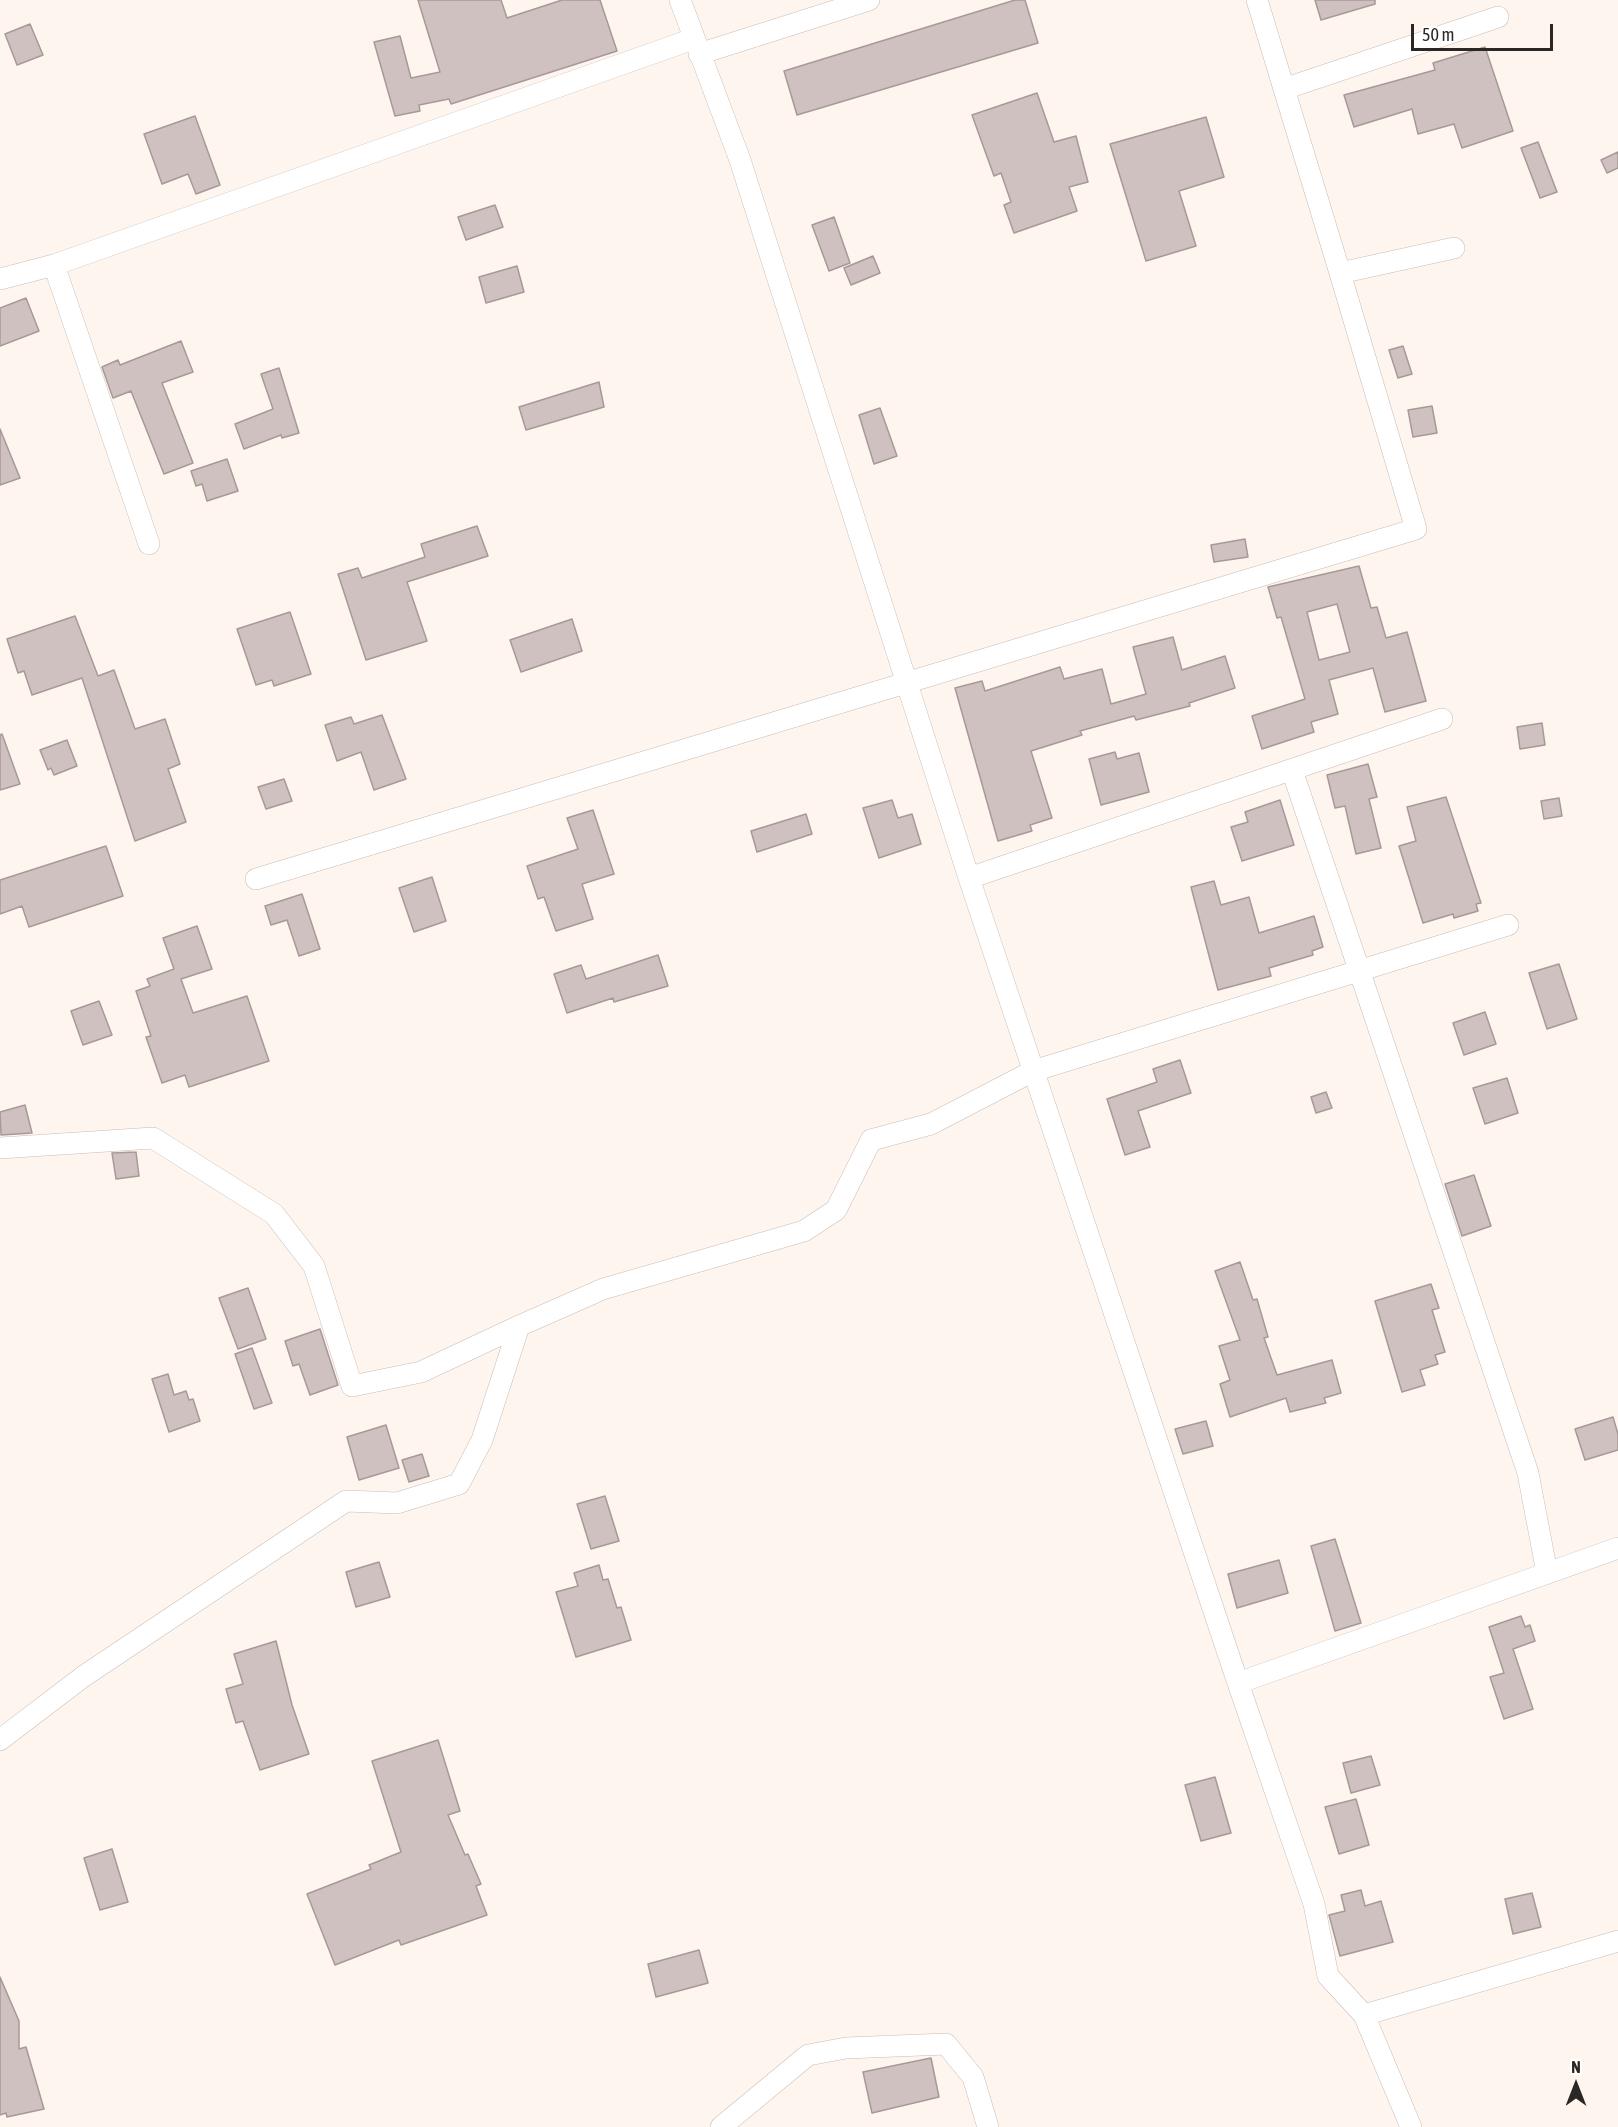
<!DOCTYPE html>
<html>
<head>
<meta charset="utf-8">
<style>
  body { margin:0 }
  #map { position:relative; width:1618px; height:2127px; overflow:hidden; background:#fff5ef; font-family:"Asap Condensed",sans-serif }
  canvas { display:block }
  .north { position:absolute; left:1546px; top:2055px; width:60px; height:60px; -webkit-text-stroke:4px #fff; paint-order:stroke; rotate:0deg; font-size:16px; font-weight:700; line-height:24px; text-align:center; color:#2b2724 }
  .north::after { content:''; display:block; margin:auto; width:21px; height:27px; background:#2b2724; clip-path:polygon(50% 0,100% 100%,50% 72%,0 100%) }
  .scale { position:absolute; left:1411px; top:24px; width:142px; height:27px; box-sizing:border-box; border:3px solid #2b2724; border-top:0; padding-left:8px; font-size:18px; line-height:21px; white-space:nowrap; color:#2b2724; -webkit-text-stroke:4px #fff; paint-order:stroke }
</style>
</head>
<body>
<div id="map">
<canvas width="1618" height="2127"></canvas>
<div class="north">N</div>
<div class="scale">50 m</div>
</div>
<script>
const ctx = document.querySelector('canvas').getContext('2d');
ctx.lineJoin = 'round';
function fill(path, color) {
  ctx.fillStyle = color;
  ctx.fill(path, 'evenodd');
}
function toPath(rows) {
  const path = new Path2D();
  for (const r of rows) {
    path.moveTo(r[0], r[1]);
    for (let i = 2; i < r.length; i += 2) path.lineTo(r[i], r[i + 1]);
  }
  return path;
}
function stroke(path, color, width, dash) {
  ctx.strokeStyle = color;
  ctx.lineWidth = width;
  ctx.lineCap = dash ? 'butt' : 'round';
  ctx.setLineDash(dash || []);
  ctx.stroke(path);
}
const building = toPath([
  [418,0,501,0,507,18,562,0,600,0,617,51,451,104,449,99,419,105,420,111,395,116,374,42,400,36,411,78,440,72,418,0],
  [1015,0,1025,0,1038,43,797,115,784,71,1015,0],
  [1315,0,1375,0,1375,4,1321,20,1315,0],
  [30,24,43,55,17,65,5,34,30,24],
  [1485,47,1513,131,1462,148,1454,124,1418,134,1412,109,1354,127,1344,95,1435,70,1433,63,1485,47],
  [1037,93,1054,142,1076,136,1088,182,1069,187,1077,211,1014,233,1004,205,1011,202,1001,173,994,176,972,115,1037,93],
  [195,116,220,185,196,194,188,174,162,184,144,134,195,116],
  [1206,117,1224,177,1179,191,1196,246,1146,261,1110,144,1206,117],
  [1538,142,1557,192,1540,198,1521,148,1538,142],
  [1618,152,1618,168,1607,173,1601,160,1618,152],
  [495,205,503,227,466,240,458,217,495,205],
  [834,217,850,263,829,271,812,225,834,217],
  [873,256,880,273,851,285,844,268,873,256],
  [517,266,524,292,486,303,479,277,517,266],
  [26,298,39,331,0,346,0,308,26,298],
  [181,341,193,372,162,383,193,463,164,474,131,391,113,398,102,367,118,360,120,365,181,341],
  [1403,346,1412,374,1398,378,1389,350,1403,346],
  [279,368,299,433,282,438,281,435,244,449,235,424,273,409,261,374,279,368],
  [599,382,604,407,526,430,519,407,599,382],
  [1432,406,1437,433,1413,437,1408,410,1432,406],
  [880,408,897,456,874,464,859,415,880,408],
  [0,429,20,478,0,485,0,429],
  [227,459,238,491,207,501,202,484,196,486,191,471,227,459],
  [477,526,488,556,407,582,427,641,366,660,338,574,358,568,362,578,425,557,421,544,477,526],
  [1245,539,1248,557,1214,562,1211,545,1245,539],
  [1359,566,1371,608,1377,607,1386,638,1407,632,1426,701,1385,712,1373,668,1329,680,1338,714,1311,722,1314,732,1262,749,1252,716,1305,699,1281,617,1277,618,1268,587,1359,566],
  [1337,604,1350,652,1319,660,1307,612,1337,604],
  [290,612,311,674,274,686,272,680,256,685,237,629,290,612],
  [75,616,98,676,114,670,135,729,165,719,180,764,168,769,186,822,135,841,82,678,32,695,24,671,18,673,7,639,75,616],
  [572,619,582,651,521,672,510,640,572,619],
  [1173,637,1182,670,1225,656,1235,688,1189,703,1190,706,1136,720,1134,716,1080,731,1082,735,1031,751,1052,818,1030,825,1032,831,998,841,955,688,982,681,985,691,1060,667,1064,679,1102,669,1111,704,1146,694,1133,647,1173,637],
  [382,715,406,779,374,790,361,752,337,761,325,725,351,717,354,724,382,715],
  [1542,723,1545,745,1520,749,1517,727,1542,723],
  [2,734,20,784,0,790,0,735,2,734],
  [67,740,77,766,54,775,51,768,48,770,40,750,67,740],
  [1115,752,1117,759,1139,753,1149,792,1101,805,1089,759,1115,752],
  [1368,764,1377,797,1369,799,1381,848,1356,854,1345,806,1335,808,1327,775,1368,764],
  [284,779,292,801,266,809,258,787,284,779],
  [1446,797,1481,903,1476,904,1478,911,1454,918,1453,914,1423,923,1399,846,1416,841,1407,807,1446,797],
  [1559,798,1562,816,1544,819,1541,801,1559,798],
  [892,800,898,818,912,814,921,844,879,858,863,808,892,800],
  [1280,800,1294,845,1242,861,1231,827,1248,822,1245,812,1280,800],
  [593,810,614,874,582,884,593,919,556,931,544,897,538,899,527,866,578,849,567,818,593,810],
  [806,814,812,834,757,852,751,831,806,814],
  [106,846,123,896,29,927,22,906,0,914,0,880,106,846],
  [432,877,446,921,414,932,399,888,432,877],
  [1214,881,1221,905,1249,897,1259,933,1314,916,1323,947,1312,951,1313,955,1269,968,1271,976,1218,990,1191,887,1214,881],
  [302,894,320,949,299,956,287,920,271,925,265,906,302,894],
  [197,926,212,969,181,979,193,1013,247,996,269,1061,189,1087,185,1075,162,1083,146,1037,151,1036,136,991,150,986,147,979,174,969,163,938,197,926],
  [658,955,668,986,614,1002,613,998,567,1013,554,974,581,965,586,979,658,955],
  [1559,964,1577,1019,1547,1029,1529,973,1559,964],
  [99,1001,112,1035,83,1045,71,1011,99,1001],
  [1485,1012,1496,1044,1464,1055,1453,1023,1485,1012],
  [1180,1060,1191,1093,1138,1111,1150,1147,1125,1155,1107,1099,1157,1082,1153,1069,1180,1060],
  [1507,1078,1518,1113,1485,1124,1473,1088,1507,1078],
  [1326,1092,1332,1108,1316,1113,1311,1097,1326,1092],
  [25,1105,32,1133,1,1135,0,1112,25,1105],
  [136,1152,139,1176,116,1179,112,1153,136,1152],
  [1474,1175,1491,1226,1462,1236,1445,1184,1474,1175],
  [1240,1262,1253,1300,1257,1299,1268,1337,1264,1338,1277,1375,1332,1360,1341,1393,1324,1398,1326,1403,1290,1412,1286,1398,1230,1417,1220,1384,1230,1380,1219,1346,1240,1340,1215,1271,1240,1262],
  [1431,1284,1439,1308,1432,1310,1445,1352,1435,1355,1438,1364,1420,1370,1425,1385,1402,1392,1375,1301,1431,1284],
  [248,1288,266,1339,238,1349,219,1298,248,1288],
  [320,1329,338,1385,310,1395,299,1364,293,1366,285,1341,320,1329],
  [252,1348,272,1403,254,1409,235,1354,252,1348],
  [168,1374,174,1395,186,1391,189,1400,193,1399,200,1421,169,1432,152,1379,168,1374],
  [1613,1417,1618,1434,1618,1450,1585,1460,1575,1429,1613,1417],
  [1206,1421,1213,1446,1183,1454,1175,1429,1206,1421],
  [386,1425,399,1468,359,1480,347,1437,386,1425],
  [422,1454,429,1476,409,1482,402,1460,422,1454],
  [605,1496,619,1541,591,1549,577,1504,605,1496],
  [1335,1539,1361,1623,1335,1631,1311,1546,1335,1539],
  [1279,1560,1288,1593,1237,1608,1228,1574,1279,1560],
  [379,1562,390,1597,356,1607,346,1572,379,1562],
  [599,1565,603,1580,608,1579,617,1608,621,1607,631,1640,576,1657,556,1592,578,1586,574,1573,599,1565],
  [1521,1616,1525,1627,1530,1625,1535,1641,1513,1649,1533,1709,1504,1719,1490,1677,1504,1673,1489,1627,1521,1616],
  [276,1641,292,1705,309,1754,260,1770,243,1721,236,1723,226,1689,243,1684,234,1654,276,1641],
  [438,1740,460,1811,448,1815,465,1855,468,1854,481,1884,476,1886,487,1915,401,1945,399,1940,335,1965,307,1894,371,1869,369,1865,401,1852,372,1761,438,1740],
  [1371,1756,1380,1785,1351,1793,1343,1763,1371,1756],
  [1215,1777,1231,1833,1201,1841,1185,1785,1215,1777],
  [1356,1799,1369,1845,1339,1854,1325,1807,1356,1799],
  [112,1849,128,1902,100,1910,84,1858,112,1849],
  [1361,1890,1365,1906,1381,1901,1393,1942,1340,1956,1329,1915,1345,1911,1341,1895,1361,1890],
  [1532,1893,1541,1927,1513,1934,1505,1899,1532,1893],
  [699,1950,708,1983,656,1997,648,1964,699,1950],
  [0,1977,19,2021,19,2049,26,2047,44,2109,7,2117,6,2113,0,2115,0,1977],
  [931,2058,939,2097,872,2113,863,2072,931,2058]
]);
const minor = toPath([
  [680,0,740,160,969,878,1238,1683,1314,1904,1328,1976,1364,2015,1618,1941],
  [1257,0,1340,273,1454,248],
  [699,54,869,0],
  [1284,89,1498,17],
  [54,265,149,544],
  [0,279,54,265,693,39],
  [1292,770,1528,1473,1547,1573],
  [969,878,1442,719],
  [256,879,1416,529,1340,273],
  [0,1148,153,1138,274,1214,314,1266,352,1386,421,1372,519,1326],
  [1238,1683,1618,1548],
  [0,1740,84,1676,346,1501,397,1503,459,1484,482,1440,519,1326,603,1289,804,1231,836,1210,871,1140,931,1124,1033,1071,1508,925],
  [1364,2015,1411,2127],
  [721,2127,808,2055,846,2048,946,2044,973,2077,988,2127]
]);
fill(building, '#cfc1bf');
stroke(building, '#a79997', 1.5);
stroke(minor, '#c8bdb6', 22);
stroke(minor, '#fff', 21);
</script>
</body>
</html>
